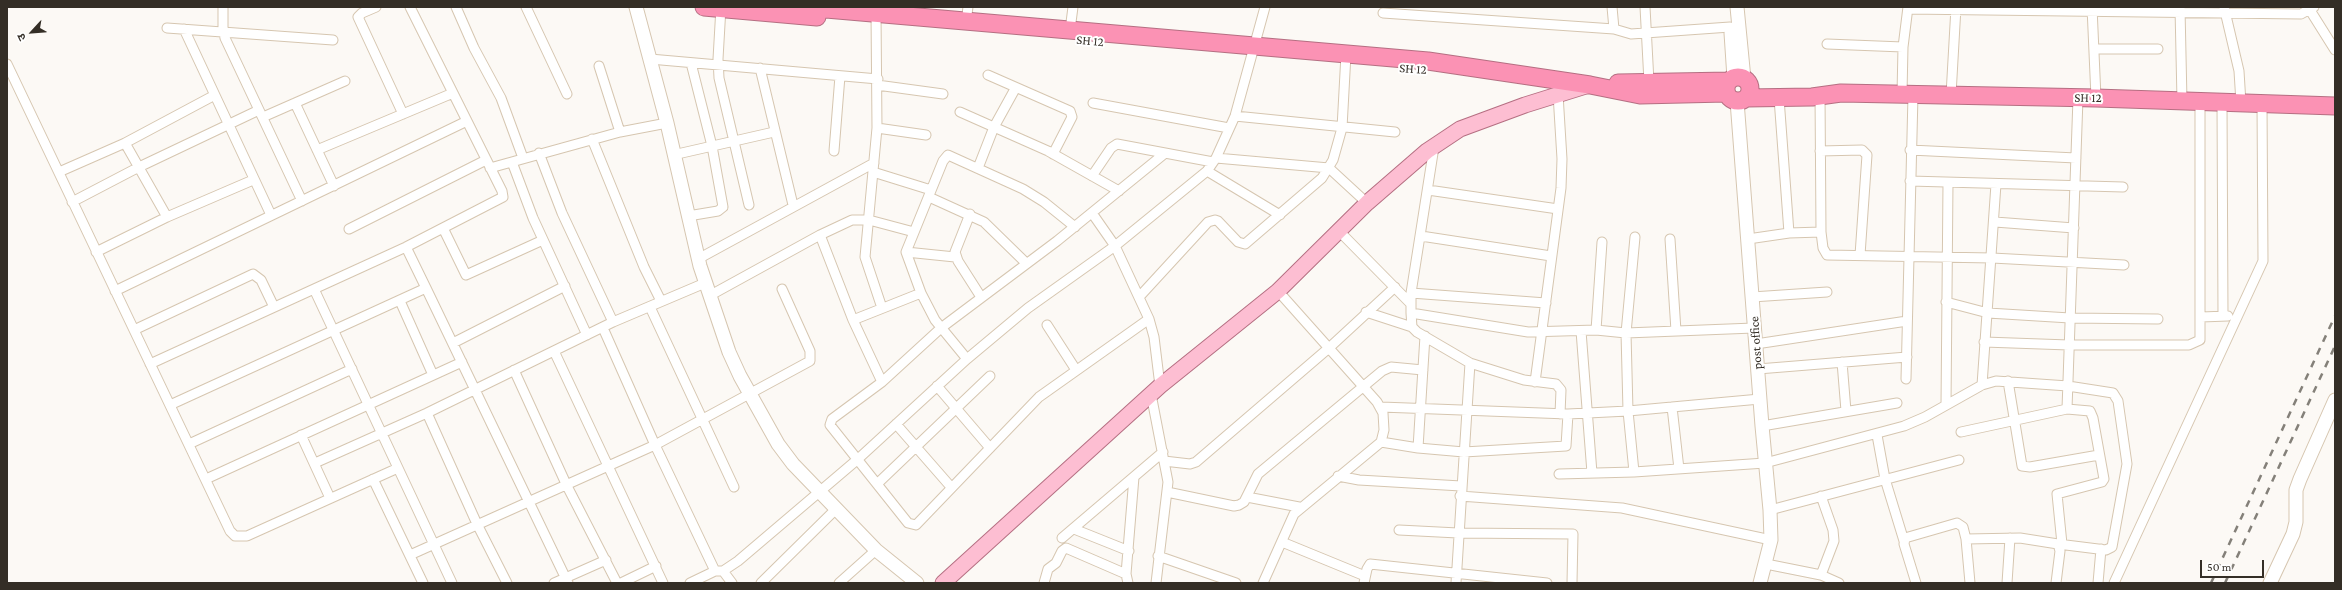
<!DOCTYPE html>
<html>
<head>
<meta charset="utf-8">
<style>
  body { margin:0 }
  #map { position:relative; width:2342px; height:590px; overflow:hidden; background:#fcf9f5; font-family:"Crimson Pro","Noto Sans Devanagari",serif }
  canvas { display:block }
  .frame { position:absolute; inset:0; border:8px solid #342e26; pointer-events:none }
  .north { position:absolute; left:12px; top:12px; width:40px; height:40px; -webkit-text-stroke:3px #fff; paint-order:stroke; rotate:244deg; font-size:11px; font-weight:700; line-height:16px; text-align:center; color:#342e26 }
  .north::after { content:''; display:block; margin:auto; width:14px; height:18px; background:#342e26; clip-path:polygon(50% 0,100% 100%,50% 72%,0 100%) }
  .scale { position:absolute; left:2200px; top:560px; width:64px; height:18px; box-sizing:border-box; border:2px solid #342e26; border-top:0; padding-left:5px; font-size:12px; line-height:14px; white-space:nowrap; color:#342e26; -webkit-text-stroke:3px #fff; paint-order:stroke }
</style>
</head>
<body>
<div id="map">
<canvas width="2342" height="590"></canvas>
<div class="frame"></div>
<div class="north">उ</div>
<div class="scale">50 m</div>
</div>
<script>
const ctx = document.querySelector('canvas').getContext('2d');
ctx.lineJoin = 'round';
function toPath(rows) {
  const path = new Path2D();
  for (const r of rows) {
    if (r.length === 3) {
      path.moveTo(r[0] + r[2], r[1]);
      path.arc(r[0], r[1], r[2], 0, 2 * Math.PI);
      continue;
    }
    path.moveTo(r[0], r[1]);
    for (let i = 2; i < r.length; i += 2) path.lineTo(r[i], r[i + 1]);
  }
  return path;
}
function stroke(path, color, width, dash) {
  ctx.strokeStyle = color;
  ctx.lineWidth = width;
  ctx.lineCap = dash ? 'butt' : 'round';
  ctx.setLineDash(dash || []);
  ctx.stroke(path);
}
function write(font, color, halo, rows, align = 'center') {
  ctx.font = font + ' "Crimson Pro",serif';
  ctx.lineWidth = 4;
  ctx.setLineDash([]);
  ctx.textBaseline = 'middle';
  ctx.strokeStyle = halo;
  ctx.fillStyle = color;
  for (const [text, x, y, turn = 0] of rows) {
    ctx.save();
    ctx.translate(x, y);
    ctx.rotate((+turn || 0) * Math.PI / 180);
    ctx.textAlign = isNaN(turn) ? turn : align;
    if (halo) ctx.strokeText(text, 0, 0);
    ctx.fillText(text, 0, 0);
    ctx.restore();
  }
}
const street = toPath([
  [223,7,223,27,225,38,302,201],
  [376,7,362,13,358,17,403,114],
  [456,7,474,48,501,98,523,158],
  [526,7,567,94],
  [721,7,718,59,719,78,749,205],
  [1612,7,1614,29,1631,34,1730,27],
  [1645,7,1649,82],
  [2092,7,2096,98],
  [2224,7,2239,71,2241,103],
  [2308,7,2335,50],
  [2180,8,2182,101],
  [1908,9,2301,14,2314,7],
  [876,13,877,128,865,257,882,308],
  [1383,13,1614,29],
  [966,22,968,7],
  [167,28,333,40],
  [184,29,271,215],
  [1070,30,1073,7],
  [1827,44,1903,47],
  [2094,49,2158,49],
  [650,59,878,79],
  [7,64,230,531,235,536,247,536,398,468],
  [599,66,620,132],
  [760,68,793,205],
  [988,75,1070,111,1072,117,1053,154],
  [877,85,943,94],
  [1820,93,1821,232,1823,248,1827,255,1992,258,2124,265],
  [1902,94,1903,47,1908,7],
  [1951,95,1956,7],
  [1779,98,1789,233],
  [2222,102,2223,316],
  [295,103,334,186],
  [1093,103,1229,128],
  [960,112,1048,151,1119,191],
  [1235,116,1395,132],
  [263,117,345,81],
  [877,128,926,135],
  [592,139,644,267,661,301],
  [125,143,167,217],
  [1434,147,1411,293,1411,313,1528,332,1596,330,1626,333,1754,328],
  [317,150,453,93],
  [1910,150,2076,158],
  [834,151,840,76],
  [1820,151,1862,150,1867,155,1860,255],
  [539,153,562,213,613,322],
  [673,155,774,132],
  [1216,158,1329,168,1367,203],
  [512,162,533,218,587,335],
  [490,168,620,132,667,123],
  [978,168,994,127,1015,89],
  [1207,171,1280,215],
  [59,172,125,143,213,96],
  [873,172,931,190],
  [1092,176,1111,148,1117,144,1213,162],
  [1910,181,2123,187],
  [1428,190,1558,209],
  [929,197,984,222,1026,263],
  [72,202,139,167,259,110],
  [1092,213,1115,246,1149,319,1154,337,1160,386],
  [970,214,955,252,958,261,981,297],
  [688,216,718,211,723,207,712,146,691,63],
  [1995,222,2074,228],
  [443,228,466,275,543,240],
  [349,229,486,160],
  [1339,231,1411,304],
  [820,235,853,320,882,382],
  [1421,236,1551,256],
  [1670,239,1676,331],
  [1748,239,1789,233,1821,232],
  [96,252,167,217,253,180],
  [906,252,955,257],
  [698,259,874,163],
  [426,288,568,583],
  [314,289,406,247,503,197,502,191,410,7],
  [115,291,467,121],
  [921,293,906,252,943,161,948,155,1023,189,1044,202,1075,227],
  [1411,293,1546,303],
  [709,296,820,235,852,220,869,220,914,232],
  [1140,296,1208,222,1215,220,1218,221,1238,242,1245,244,1322,178,1333,160,1342,128,1346,54],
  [1752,297,1827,292],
  [400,301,433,375],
  [1946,302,1988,313,2070,318,2158,319],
  [650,307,734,487],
  [1366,312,1412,327],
  [1411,313,1412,327,1417,332,1470,363,1524,380,1556,384,1561,390,1560,414],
  [2201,317,2228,316],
  [1149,319,1039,397,916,525,908,523,830,425,832,419,882,382,941,328,1057,241,1164,154],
  [853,320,921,293,935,320,967,359],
  [1047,325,1076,370],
  [603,328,655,445,715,571,690,583],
  [134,330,253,274,261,280,274,307],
  [1596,330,1602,242],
  [1581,331,1592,473],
  [1984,342,2069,345,2189,345,2200,340,2200,101],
  [453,343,565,286],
  [1756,344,1907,321],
  [554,351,663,583],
  [1842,362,1846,411],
  [150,364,314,289,452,583],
  [1758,369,1907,357],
  [514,370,567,486,617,583],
  [1906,379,1913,95],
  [2008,381,2022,466,2030,467,2099,455],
  [1535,382,1561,188,1562,159,1558,94],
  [1982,385,1996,184],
  [937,386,990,448],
  [1151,394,1168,482,1156,583],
  [170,405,426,288,406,247],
  [1946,405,1948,183],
  [1381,407,1568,414,1628,411,1760,399],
  [1672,407,1679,469],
  [2067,409,2078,98],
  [427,413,477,524,507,583],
  [896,424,951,487],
  [1762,426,1897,403],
  [1961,432,2067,409,2090,411,2093,418,2104,479,2102,482,2057,494,2062,544],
  [301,435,330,498],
  [1877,435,1885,479,1904,541],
  [1381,442,1418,448,1464,452,1566,446,1568,414],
  [189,444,352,369],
  [1418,448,1425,336],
  [1164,461,1190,464,1196,462,1330,347,1395,287],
  [315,463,427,413,613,322,705,283],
  [1634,472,1628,411,1626,333,1635,237],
  [1559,474,1634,472,1765,463,1904,426,1925,417,1982,385,1996,381,2068,386,2113,393,2118,401,2127,464,2112,547,2106,550,2058,544],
  [1338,476,1359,480,1461,486],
  [206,479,462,362],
  [373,479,423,583],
  [877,484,990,376],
  [1167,492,1234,506,1239,505,1244,502,1258,474,1382,371,1391,367,1423,370],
  [1460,496,1622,508,1771,540],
  [1821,496,1833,530,1834,541,1821,575],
  [1247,497,1299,507],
  [1770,510,1959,460],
  [1074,529,1129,551],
  [1399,530,1458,533,1573,534,1572,583],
  [1062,538,1163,452],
  [1966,539,2020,538,2058,544,2060,551,2056,583],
  [1282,542,1365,576],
  [410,555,655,445,810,361,810,351,782,289],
  [1158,556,1236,583],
  [1766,564,1821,575,1839,583],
  [715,571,723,571,738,561,858,459,967,359,1028,308,1115,246,1207,171,1216,158,1235,116,1265,7],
  [723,571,732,583],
  [554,583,606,560],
  [621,583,656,566],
  [761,583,836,509],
  [839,583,876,550],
  [1044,583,1048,569,1056,563,1062,551,1066,548,1126,574],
  [1128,583,1126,574,1134,477],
  [1263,583,1294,514,1381,442,1384,430,1383,413,1377,402,1278,291],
  [1364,583,1367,569,1370,564,1547,583],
  [1456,583,1470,363],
  [1916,583,1904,544,1905,538,1957,523,1963,527,1966,539,1970,583],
  [2007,583,2010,538],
  [2098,583,2101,549],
  [2114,583,2263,261,2262,103]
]);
const secondary = toPath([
  [636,7,667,123,700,266,729,352,740,376,778,444,793,464,876,550,917,583],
  [1737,7,1744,79],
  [1731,33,1734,78],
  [1737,101,1762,426,1770,510,1771,540,1760,583],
  [2270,583,2293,534,2296,522,2296,490,2300,479,2335,400]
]);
const primary = toPath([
  [943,583,1160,386,1278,291,1367,203,1427,151,1460,129,1525,105,1589,85]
]);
const highway = toPath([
  [704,7,817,17],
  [803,7,1428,61,1590,85,1640,95,1726,93],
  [1738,89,12],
  [1618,83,1729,81],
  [1746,98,1812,97,1841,93,2096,98,2335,106]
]);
const rail = toPath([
  [2211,583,2335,316],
  [2225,583,2335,346]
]);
const streetNames = [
  ["SH 12",1090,41,5],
  ["SH 12",1413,69,4],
  ["SH 12",2088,98,1],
  ["post office",1756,343,-94]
];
stroke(street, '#d6c6b0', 11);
stroke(secondary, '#d6c6b0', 15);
stroke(primary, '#b56f82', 17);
stroke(highway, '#b56f82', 19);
stroke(street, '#fff', 9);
stroke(secondary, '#fff', 13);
stroke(primary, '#fdbed2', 15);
stroke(highway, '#fb92b4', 17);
stroke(rail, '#848079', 2.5, [7, 7]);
write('13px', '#342e26', '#fff', streetNames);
</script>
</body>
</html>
